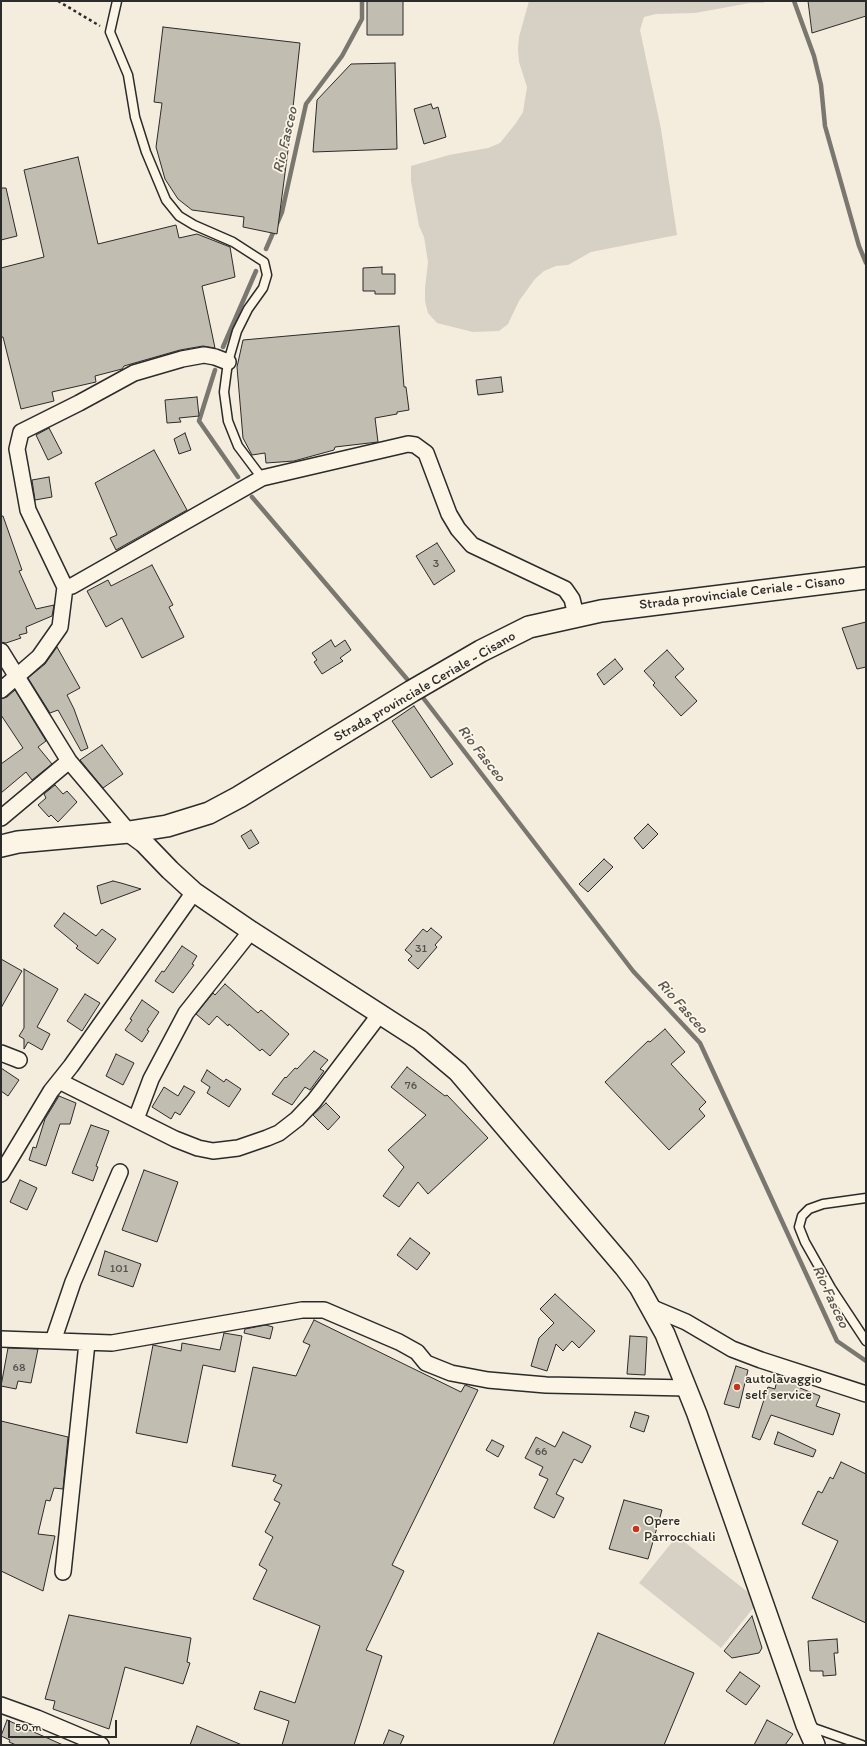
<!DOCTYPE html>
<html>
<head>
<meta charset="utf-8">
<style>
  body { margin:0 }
  #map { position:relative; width:867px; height:1746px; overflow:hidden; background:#f4edde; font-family:Itim,sans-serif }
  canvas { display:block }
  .frame { position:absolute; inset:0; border:2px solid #2b2b2b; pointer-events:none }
  .scale { position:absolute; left:8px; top:1720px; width:109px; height:18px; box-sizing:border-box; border:2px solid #2b2b2b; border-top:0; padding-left:5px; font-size:12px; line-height:14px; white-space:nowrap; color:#2b2b2b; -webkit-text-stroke:3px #fcf5e5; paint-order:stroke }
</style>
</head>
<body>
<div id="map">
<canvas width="867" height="1746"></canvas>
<div class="frame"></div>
<div class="scale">50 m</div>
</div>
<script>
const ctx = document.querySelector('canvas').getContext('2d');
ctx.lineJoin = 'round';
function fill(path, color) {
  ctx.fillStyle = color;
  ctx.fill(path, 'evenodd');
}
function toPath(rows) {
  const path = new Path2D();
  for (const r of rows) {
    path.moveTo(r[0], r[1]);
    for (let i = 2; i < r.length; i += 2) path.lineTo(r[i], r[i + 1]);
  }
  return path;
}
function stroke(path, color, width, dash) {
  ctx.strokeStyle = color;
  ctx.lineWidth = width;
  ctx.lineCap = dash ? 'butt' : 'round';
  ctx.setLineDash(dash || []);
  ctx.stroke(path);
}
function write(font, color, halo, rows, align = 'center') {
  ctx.font = font + ' Itim,sans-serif';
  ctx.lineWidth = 3.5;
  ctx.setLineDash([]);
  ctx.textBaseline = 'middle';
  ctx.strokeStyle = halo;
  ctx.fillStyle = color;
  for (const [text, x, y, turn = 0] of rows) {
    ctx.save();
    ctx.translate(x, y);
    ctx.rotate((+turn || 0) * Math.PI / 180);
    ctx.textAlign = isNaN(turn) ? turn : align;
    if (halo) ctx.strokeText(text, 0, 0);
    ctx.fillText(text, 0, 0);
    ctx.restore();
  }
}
const green = toPath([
  [529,1,767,1,763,3,750,3,695,13,656,14,644,17,640,30,661,129,677,235,591,252,568,265,556,266,544,271,535,279,519,301,508,324,499,331,473,332,437,323,428,313,425,301,425,288,428,262,424,237,419,226,411,181,411,166,449,155,488,148,500,143,516,123,523,112,527,87,519,62,518,49,519,37],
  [677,1536,759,1601,721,1648,639,1583]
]);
const stream = toPath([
  [794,1,814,56,821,85,825,126,859,246,866,263],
  [266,249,282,212,306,104,342,56,362,19,362,1],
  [223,347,256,271],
  [215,370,199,421,238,477],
  [252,497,407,679],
  [424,699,633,971,700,1043,837,1341,866,1361]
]);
const building = toPath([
  [367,1,403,1,403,35,367,35,367,1],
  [808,1,866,1,866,16,812,33,808,1],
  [163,27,300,43,290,135,277,234,243,227,244,217,192,210,178,199,165,179,156,147,162,103,154,102,163,27],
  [395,63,397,149,313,152,317,100,351,64,395,63],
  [431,104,433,109,438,107,446,137,424,144,414,109,431,104],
  [78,157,98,244,176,225,179,238,197,234,230,247,235,277,202,286,215,348,203,346,180,350,124,366,122,369,95,376,96,382,52,392,54,401,21,409,3,337,1,337,1,268,44,257,24,170,78,157],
  [1,188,6,188,17,236,1,240,1,188],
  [382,267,382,274,395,274,395,294,375,294,375,291,363,291,363,268,382,267],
  [399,326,404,387,406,387,409,410,397,412,397,414,375,418,378,442,335,447,334,450,294,461,266,463,265,453,252,455,243,438,237,367,243,340,399,326],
  [501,377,503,392,478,395,476,380,501,377],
  [197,397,199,416,179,418,181,422,167,423,165,400,197,397],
  [49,428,62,453,48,460,36,435,49,428],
  [185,433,191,450,179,454,174,439,185,433],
  [154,450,187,510,116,550,110,538,117,535,95,483,154,450],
  [49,477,52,497,35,500,32,480,49,477],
  [1,516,3,516,22,570,19,571,36,609,54,605,52,616,26,627,27,633,19,635,21,638,6,643,1,642,1,516],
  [437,543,455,571,434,585,416,556,437,543],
  [152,565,173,605,169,607,184,637,142,658,122,618,106,627,87,591,108,580,111,586,152,565],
  [866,622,866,667,857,669,842,628,866,622],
  [331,640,335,647,345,640,351,650,340,658,343,661,322,674,314,662,317,660,312,653,331,640],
  [57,647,80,688,67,695,74,709,88,748,81,751,58,710,50,713,28,678,45,664,57,647],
  [667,650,684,669,675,677,697,701,681,716,653,685,655,683,644,671,667,650],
  [615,659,623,669,604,685,597,674,615,659],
  [15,690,46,741,38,747,52,764,32,780,26,772,1,793,1,764,23,748,1,715,1,699,7,697,15,690],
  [414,706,453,764,431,778,392,721,414,706],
  [102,745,123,774,103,788,80,760,102,745],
  [55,785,63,794,67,791,77,802,58,822,51,815,49,817,38,805,46,798,44,794,55,785],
  [648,824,658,834,643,849,634,838,648,824],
  [251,830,259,843,249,849,241,836,251,830],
  [604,859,613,867,588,892,579,884,604,859],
  [113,881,121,883,141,889,101,904,97,886,113,881],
  [64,913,96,936,102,929,116,939,98,964,76,948,78,946,54,926,64,913],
  [431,928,442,937,435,945,437,947,418,969,408,960,412,956,405,950,423,929,427,932,431,928],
  [182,946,197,956,192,964,194,965,173,993,155,981,162,971,164,972,182,946],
  [1,959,22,971,1,1008,1,959],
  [24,969,58,989,37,1027,50,1034,42,1050,28,1042,24,1049,24,1039,19,1036,24,1028,24,969],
  [225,984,258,1013,261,1010,289,1034,270,1056,262,1049,260,1051,229,1024,228,1026,217,1016,209,1025,196,1014,213,993,215,995,225,984],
  [85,994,100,1003,82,1031,67,1021,85,994],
  [142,1000,159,1012,147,1030,149,1031,142,1042,125,1030,132,1020,130,1019,142,1000],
  [665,1029,685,1052,671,1064,706,1102,699,1109,705,1116,669,1150,605,1082,648,1041,650,1042,665,1029],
  [314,1051,328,1060,320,1069,324,1071,310,1090,305,1087,292,1105,272,1094,285,1077,286,1078,295,1068,297,1069,314,1051],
  [116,1054,134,1063,123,1085,106,1076,116,1054],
  [407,1067,445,1096,447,1095,488,1138,428,1194,418,1182,399,1207,383,1196,404,1167,388,1150,426,1115,391,1087,407,1067],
  [1,1068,19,1080,8,1096,1,1091,1,1068],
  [207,1070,224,1082,226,1079,241,1089,229,1107,207,1093,210,1087,201,1081,207,1070],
  [184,1086,195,1092,180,1115,175,1112,171,1119,152,1107,164,1087,178,1096,184,1086],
  [59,1096,76,1103,70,1124,60,1124,46,1166,29,1160,33,1147,36,1148,45,1119,59,1096],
  [326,1103,340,1117,328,1130,313,1115,326,1103],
  [91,1125,109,1131,96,1166,98,1167,93,1181,72,1173,91,1125],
  [144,1170,178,1182,157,1242,122,1230,144,1170],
  [20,1180,37,1188,27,1210,10,1202,20,1180],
  [410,1238,430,1253,417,1270,397,1255,410,1238],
  [105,1251,141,1264,133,1287,98,1275,105,1251],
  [555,1294,595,1331,579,1348,572,1341,563,1351,556,1344,547,1371,531,1366,539,1338,554,1323,540,1309,555,1294],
  [314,1320,461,1392,465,1385,478,1390,392,1565,404,1571,366,1650,382,1656,354,1745,282,1745,289,1721,254,1709,260,1691,295,1703,320,1626,253,1599,267,1570,259,1565,273,1537,265,1532,280,1503,274,1500,282,1485,273,1481,276,1475,232,1466,253,1367,296,1376,310,1345,303,1342,314,1320],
  [266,1325,273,1327,270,1339,244,1333,245,1329,266,1325],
  [224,1333,242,1336,235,1372,203,1365,187,1443,136,1433,153,1345,181,1351,182,1343,220,1350,224,1333],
  [630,1336,647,1337,645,1375,627,1374,630,1336],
  [8,1348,38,1349,31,1383,18,1381,16,1389,1,1386,8,1348],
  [736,1366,748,1370,739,1408,724,1404,736,1366],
  [778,1375,801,1382,800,1388,820,1396,816,1406,840,1414,833,1435,771,1415,760,1440,752,1437,768,1387,775,1389,778,1375],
  [635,1412,649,1416,644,1432,630,1427,635,1412],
  [1,1421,68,1437,63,1489,54,1488,50,1501,46,1500,38,1534,55,1536,43,1591,1,1571,1,1421],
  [563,1432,591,1446,582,1463,574,1459,556,1494,564,1498,554,1518,534,1508,548,1479,539,1475,543,1467,525,1458,536,1437,555,1447,563,1432],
  [778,1432,816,1450,813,1457,774,1444,778,1432],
  [492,1440,504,1446,498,1457,486,1450,492,1440],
  [841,1462,866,1474,866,1623,812,1598,838,1541,802,1524,818,1491,822,1493,830,1477,833,1479,841,1462],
  [624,1500,662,1510,648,1559,609,1549,624,1500],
  [69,1615,191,1638,187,1662,190,1663,183,1684,125,1667,109,1729,53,1709,55,1701,45,1699,69,1615],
  [752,1616,762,1648,759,1653,732,1658,724,1651,752,1616],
  [598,1633,694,1673,664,1745,553,1745,598,1633],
  [837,1639,838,1653,834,1653,836,1675,823,1676,823,1671,810,1671,808,1641,837,1639],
  [740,1672,760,1686,746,1705,726,1691,740,1672],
  [7,1720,63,1745,16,1745,9,1742,10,1740,1,1736,7,1720],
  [767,1720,793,1734,785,1745,754,1745,767,1720],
  [197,1726,242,1745,190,1745,197,1726],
  [389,1730,404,1736,400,1745,383,1745,389,1730]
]);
const path = toPath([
  [58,1,100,26]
]);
const service = toPath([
  [117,1,110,32,128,75,135,117,146,152,166,200,179,216,194,225,233,242,264,262,267,275,263,288,248,309,237,331,228,362,224,392,228,421,238,446,262,478],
  [866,1198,823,1204,809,1209,802,1216,799,1227,805,1242,831,1288,866,1341],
  [808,1726,862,1745]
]);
const minor = toPath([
  [228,362,215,357,204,355,182,359,134,373,79,403,21,432,17,449,28,510,65,587,72,586,262,478,408,444,415,445,426,453,449,514,458,529,472,545,565,589,572,599,576,615],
  [1,651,69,761,129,832],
  [1,690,39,657,60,627,65,587],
  [1,818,69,761],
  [1,1053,19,1060],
  [59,1081,175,1139,198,1148,213,1151,238,1148,267,1138,279,1133,297,1119,314,1101,380,1014],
  [136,1119,151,1079,186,1013,251,931],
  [1,1174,51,1091,71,1066,194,892],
  [648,1306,686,1322,732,1349,761,1360,866,1394],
  [1,1339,112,1343,302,1310,324,1310,399,1342,417,1352,426,1363,451,1373,488,1380,546,1385,687,1388],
  [53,1341,73,1282,120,1172],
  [63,1572,87,1343],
  [1,1705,37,1718,101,1745]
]);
const tertiary = toPath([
  [129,832,144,843,170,870,194,892,251,931,420,1040,458,1072,624,1267,639,1287,665,1334,697,1414,806,1725,815,1745]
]);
const secondary = toPath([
  [1,846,18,842,129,832,167,826,209,813,239,797,412,691,481,651,529,627,601,611,866,578]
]);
const markers = [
  [737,1387,4,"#c8321e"],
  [636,1529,4,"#c8321e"]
];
const numberNames = [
  ["3",436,564],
  ["31",421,949],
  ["76",411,1086],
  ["101",119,1269],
  ["68",19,1368],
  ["66",541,1452]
];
const streetNames = [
  ["Strada provinciale Ceriale - Cisano",742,593,-7],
  ["Strada provinciale Ceriale - Cisano",425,687,-30]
];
const poiNames = [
  ["autolavaggio",745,1379],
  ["self service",745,1395],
  ["Opere",644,1521],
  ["Parrocchiali",644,1537]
];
const waterNames = [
  ["Rio Fasceo",286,140,-77],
  ["Rio Fasceo",481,754,52],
  ["Rio Fasceo",682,1007,48],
  ["Rio Fasceo",830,1297,65]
];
fill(green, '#d6d1c4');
stroke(stream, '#7a7771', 4.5);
fill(building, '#c2bdb1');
stroke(building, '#2b2b2b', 1);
stroke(service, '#2b2b2b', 11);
stroke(minor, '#2b2b2b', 18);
stroke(tertiary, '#2b2b2b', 22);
stroke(secondary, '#2b2b2b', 24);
stroke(path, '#2b2b2b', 2.5, [3, 3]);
stroke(service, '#fcf5e5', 8);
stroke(minor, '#fcf5e5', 15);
stroke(tertiary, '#fcf5e5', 19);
stroke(secondary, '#fcf5e5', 21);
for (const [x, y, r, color] of markers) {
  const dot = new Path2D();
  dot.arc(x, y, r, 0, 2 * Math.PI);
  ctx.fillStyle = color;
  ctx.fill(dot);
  stroke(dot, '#fcf5e5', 1.5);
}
write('12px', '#51504c', null, numberNames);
write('14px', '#2b2b2b', '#fcf5e5', streetNames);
write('14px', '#2b2b2b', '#fcf5e5', poiNames, 'left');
write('italic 15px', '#595754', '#fcf5e5', waterNames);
</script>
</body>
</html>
